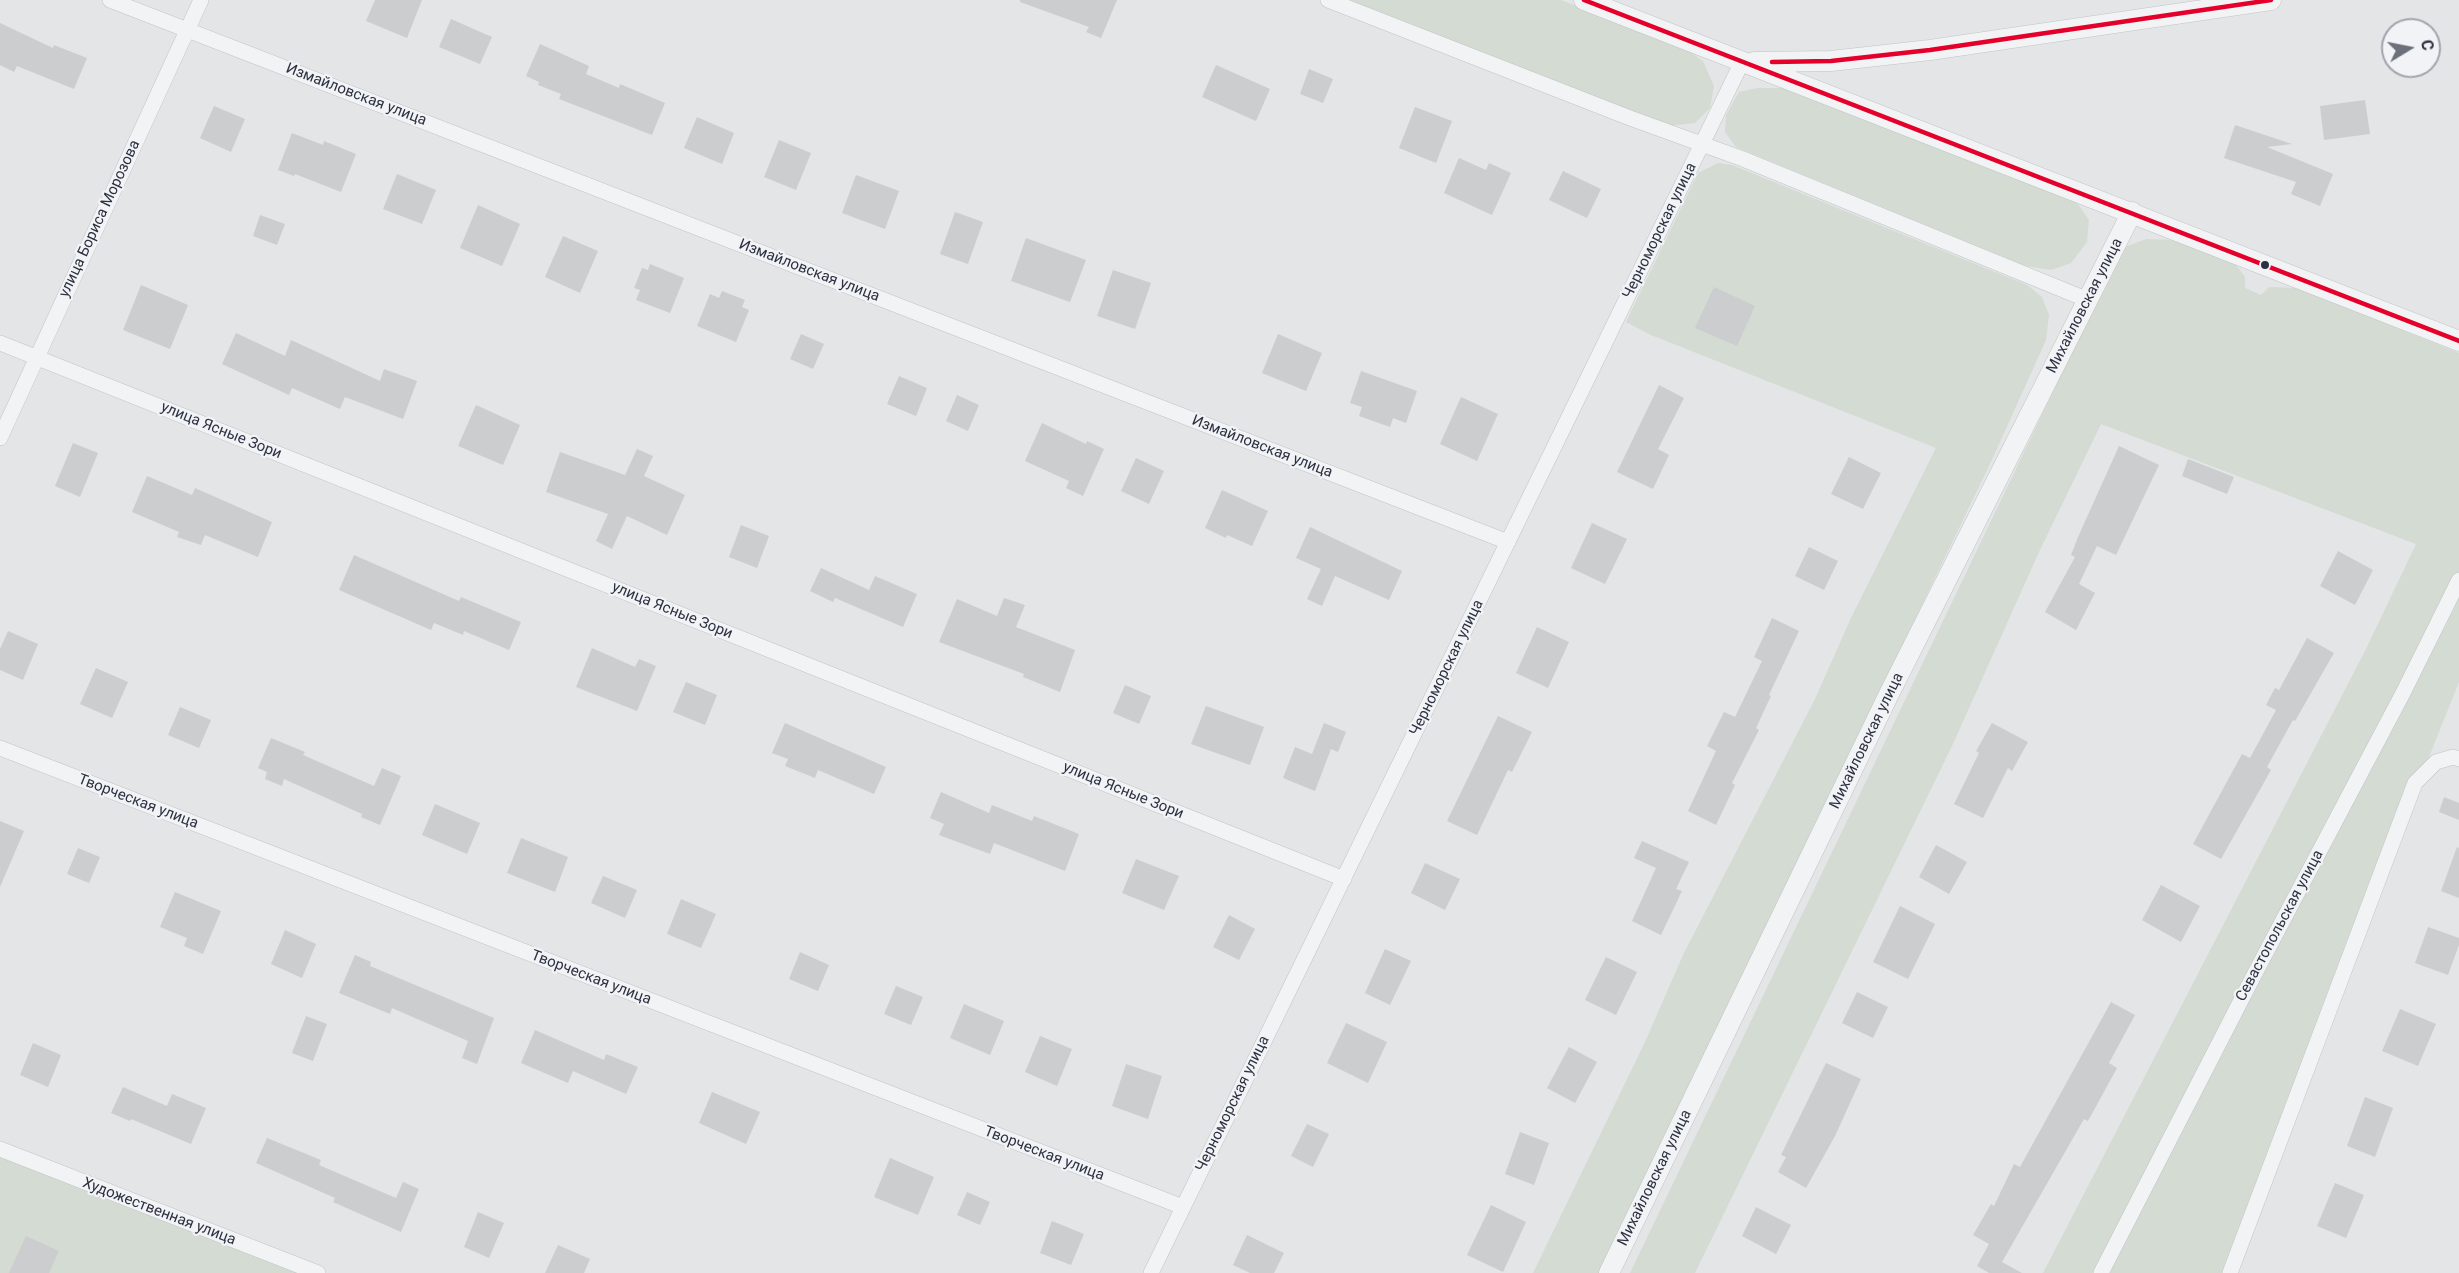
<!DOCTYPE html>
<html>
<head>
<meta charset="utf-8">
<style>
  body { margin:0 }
  #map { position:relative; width:2459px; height:1273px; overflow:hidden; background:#e3e5e7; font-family:Roboto,sans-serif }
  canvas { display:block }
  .north { position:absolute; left:2381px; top:18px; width:60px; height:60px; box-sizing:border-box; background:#f1f3f6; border:2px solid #a2a5ad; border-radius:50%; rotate:80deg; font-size:16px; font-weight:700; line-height:24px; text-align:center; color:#2b313f }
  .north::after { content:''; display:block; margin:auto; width:21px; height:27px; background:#6b707a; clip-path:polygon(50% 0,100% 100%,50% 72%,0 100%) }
</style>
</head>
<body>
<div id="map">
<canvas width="2459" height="1273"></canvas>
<div class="north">С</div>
</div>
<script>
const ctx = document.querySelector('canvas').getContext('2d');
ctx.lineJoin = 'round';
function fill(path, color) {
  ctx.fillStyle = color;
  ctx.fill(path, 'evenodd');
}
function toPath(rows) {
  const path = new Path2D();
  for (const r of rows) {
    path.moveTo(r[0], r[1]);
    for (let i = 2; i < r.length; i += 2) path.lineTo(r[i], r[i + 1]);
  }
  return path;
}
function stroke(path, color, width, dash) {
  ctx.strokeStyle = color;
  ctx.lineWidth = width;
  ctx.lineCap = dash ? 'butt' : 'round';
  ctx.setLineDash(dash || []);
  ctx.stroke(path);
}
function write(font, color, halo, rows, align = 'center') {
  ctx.font = font + ' Roboto,sans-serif';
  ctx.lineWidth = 4.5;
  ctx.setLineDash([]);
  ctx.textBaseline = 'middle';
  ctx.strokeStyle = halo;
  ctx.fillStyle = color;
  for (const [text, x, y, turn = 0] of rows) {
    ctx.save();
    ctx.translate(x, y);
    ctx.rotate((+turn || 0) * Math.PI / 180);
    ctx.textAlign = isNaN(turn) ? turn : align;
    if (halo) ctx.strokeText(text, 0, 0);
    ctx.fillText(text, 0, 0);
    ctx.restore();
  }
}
const green = toPath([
  [1349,0,1561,0,1683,47,1703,61,1714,86,1710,108,1695,123,1668,126],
  [1758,88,1789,88,2075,200,2089,220,2087,242,2071,263,2051,270,2026,266,1736,147,1725,132,1726,115,1739,92],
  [1718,163,1732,165,2027,285,2042,297,2049,315,2046,340,1990,464,1599,1273,1533,1273,1646,1040,1683,955,1815,699,1851,618,1936,448,1651,335,1626,322,1698,173],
  [2146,239,2176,240,2234,262,2245,277,2245,288,2261,295,2269,287,2297,288,2459,353,2459,682,2222,1273,2043,1273,2366,649,2416,544,2101,424,2039,552,1952,746,1695,1273,1630,1273,2122,248],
  [0,1154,300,1273,0,1273]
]);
const building = toPath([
  [375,0,422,0,407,38,366,21],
  [1020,0,1117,0,1101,38,1086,32,1089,27,1020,2],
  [451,19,492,37,480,64,439,47],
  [0,23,53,48,54,45,87,58,74,89,17,66,14,72,0,65],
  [540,44,589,66,586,74,619,88,620,84,665,103,652,135,559,99,561,94,538,85,539,82,526,76],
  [1216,65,1270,89,1256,121,1202,97],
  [1309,69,1333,79,1323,103,1300,94],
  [2365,100,2370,134,2324,140,2320,106],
  [214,106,245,119,231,152,200,138],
  [1415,107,1452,121,1436,163,1399,148],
  [697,117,734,133,722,164,684,148],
  [2235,125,2292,144,2267,147,2333,174,2320,206,2291,194,2296,182,2224,158],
  [292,133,323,145,324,141,356,154,341,192,295,174,294,176,278,170],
  [779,140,811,153,796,190,764,177],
  [1459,158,1486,170,1489,163,1511,173,1492,215,1444,193],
  [1563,171,1601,189,1587,218,1549,200],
  [397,174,436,190,422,224,383,209],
  [856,175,899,191,885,229,842,213],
  [478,205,520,224,502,266,460,248],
  [955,212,983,222,968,264,940,254],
  [260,215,285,224,277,245,253,236],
  [563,236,598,251,580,293,545,277],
  [1026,238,1086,260,1070,302,1011,281],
  [650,264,684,278,670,313,636,300,640,290,634,288,642,268,648,270],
  [1113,270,1151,283,1135,329,1097,316],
  [141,285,188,305,170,349,123,330],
  [1714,287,1755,306,1737,346,1695,328],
  [722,291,745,300,742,307,749,310,736,342,697,326,710,294,719,298],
  [236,333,285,356,291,340,380,381,384,369,417,381,403,419,345,397,340,409,292,388,289,395,222,364],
  [801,334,824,344,813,369,790,359],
  [1278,334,1322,353,1306,391,1262,373],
  [1361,371,1417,391,1406,423,1393,418,1390,427,1359,416,1362,407,1350,403],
  [899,376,927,388,916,416,887,404],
  [1659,385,1684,398,1658,449,1669,455,1653,489,1617,472],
  [957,395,979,405,968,431,946,421],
  [1461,397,1498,414,1477,461,1440,444],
  [476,405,520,425,503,465,458,446],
  [1042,423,1086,444,1087,441,1104,449,1083,496,1066,488,1069,481,1025,461],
  [73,443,98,453,80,497,55,486],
  [2119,446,2159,465,2116,555,2097,546,2079,584,2095,593,2076,630,2045,612,2075,557,2071,555,2078,537],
  [637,449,653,456,644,476,685,495,667,535,627,516,612,549,596,541,608,514,546,492,560,452,625,475],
  [1849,457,1881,473,1863,509,1831,494],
  [1136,458,1164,471,1149,504,1121,491],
  [2188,459,2234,477,2227,494,2182,476],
  [147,476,192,495,195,488,272,522,258,557,205,535,201,545,177,537,179,532,132,512],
  [1222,490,1268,511,1252,546,1227,535,1226,538,1205,528],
  [1592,523,1627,539,1605,584,1571,568],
  [741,525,769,536,757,568,729,557],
  [1310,527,1402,571,1389,600,1335,576,1322,606,1307,599,1321,569,1296,558],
  [1809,547,1838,561,1824,590,1795,576],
  [2338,551,2373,570,2355,605,2320,586],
  [354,555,459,601,461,597,521,622,509,650,464,631,463,635,434,623,431,630,339,590],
  [821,568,869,590,875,576,917,594,903,627,835,598,833,602,810,591],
  [1004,598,1025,605,1016,627,1075,650,1060,692,1023,677,1024,674,939,642,957,599,997,616],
  [1772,618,1799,631,1769,695,1771,696,1756,728,1759,730,1732,783,1735,785,1716,825,1688,811,1716,751,1707,746,1724,712,1735,717,1762,661,1754,657],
  [1537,627,1569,642,1548,688,1516,673],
  [8,631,38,644,23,680,0,670,0,649],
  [2307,638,2334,653,2295,721,2293,720,2267,767,2271,770,2221,859,2193,844,2242,754,2250,758,2276,710,2266,705,2275,688,2279,690],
  [592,648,635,667,639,659,656,666,637,711,576,687],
  [96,668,128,682,112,718,80,704],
  [686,682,717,695,705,725,673,712],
  [1125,685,1151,696,1139,724,1113,713],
  [1206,706,1264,727,1250,765,1191,744],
  [180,707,211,720,199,748,168,735],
  [1498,716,1532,732,1512,772,1508,770,1477,835,1447,821],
  [785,723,886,767,874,794,818,770,815,778,785,766,788,759,772,753],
  [1324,723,1346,732,1338,752,1331,749,1315,791,1283,778,1295,747,1312,754],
  [1992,723,2028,742,2012,771,2008,768,1983,818,1954,804,1979,753,1976,751],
  [271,738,305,752,303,755,374,786,382,768,401,776,380,825,361,817,362,814,284,779,282,786,265,779,267,772,258,768],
  [941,792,989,813,992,805,1032,821,1034,816,1079,834,1065,871,994,843,990,854,939,835,944,824,930,818],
  [2444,797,2459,803,2459,820,2439,812],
  [435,804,480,823,467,854,422,835],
  [0,821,24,831,0,887],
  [521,838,568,857,555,892,507,873],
  [1642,841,1689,862,1676,889,1682,891,1661,935,1632,921,1656,868,1634,858],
  [1936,845,1967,862,1949,894,1919,877],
  [2457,847,2459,848,2459,898,2441,891],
  [78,848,100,857,89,883,67,874],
  [1136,859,1179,876,1164,910,1122,893],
  [1425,863,1460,879,1445,910,1411,893],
  [603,876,637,890,625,918,591,903],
  [2161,885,2200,906,2181,942,2142,920],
  [175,892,221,911,203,954,184,946,187,938,160,927],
  [681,899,716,914,701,948,667,934],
  [1900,906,1935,924,1908,979,1873,962],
  [1229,915,1255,929,1239,960,1213,947],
  [2428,927,2459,938,2459,945,2448,975,2415,963],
  [285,930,316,944,302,978,271,964],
  [1385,949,1411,961,1390,1005,1365,993],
  [800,952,829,965,818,991,789,979],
  [355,955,371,962,370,966,494,1018,477,1064,462,1058,468,1041,392,1008,390,1014,339,993],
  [1606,957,1637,972,1616,1015,1585,1000],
  [896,986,923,997,911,1025,884,1014],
  [1857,992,1888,1007,1873,1038,1842,1023],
  [2111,1002,2135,1015,2109,1063,2117,1068,2088,1121,2084,1119,2002,1262,2022,1273,1989,1273,1977,1266,1989,1244,1973,1235,1991,1204,1994,1206,2014,1164,2020,1167],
  [964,1004,1004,1021,990,1055,950,1038],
  [2400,1009,2436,1024,2418,1066,2382,1051],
  [306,1016,327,1024,313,1061,292,1053],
  [1346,1023,1387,1042,1368,1083,1327,1063],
  [535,1030,604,1060,606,1054,638,1067,626,1094,573,1071,568,1083,521,1063],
  [1040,1036,1072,1049,1057,1086,1025,1072],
  [33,1043,61,1055,48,1087,20,1075],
  [1569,1047,1597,1062,1575,1103,1547,1088],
  [1826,1063,1861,1079,1835,1136,1806,1188,1778,1172,1786,1157,1781,1155],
  [1126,1064,1162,1076,1148,1119,1112,1106],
  [123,1087,167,1106,172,1094,206,1108,191,1144,131,1119,130,1121,111,1113],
  [712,1092,760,1112,746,1144,699,1123],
  [2365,1097,2393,1108,2375,1157,2347,1146],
  [1307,1124,1329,1134,1313,1167,1291,1156],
  [1520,1132,1549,1143,1534,1185,1505,1174],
  [267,1138,321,1160,319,1165,396,1198,403,1182,419,1189,401,1232,333,1202,335,1198,256,1163],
  [890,1158,934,1177,918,1215,874,1197],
  [2335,1183,2364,1195,2346,1238,2317,1226],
  [967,1192,990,1202,980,1225,957,1215],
  [1491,1205,1526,1222,1503,1272,1467,1255],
  [1756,1207,1791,1225,1776,1254,1742,1236],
  [478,1212,504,1223,489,1258,464,1247],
  [1052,1221,1084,1234,1071,1265,1040,1253],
  [1247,1235,1284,1253,1274,1273,1250,1273,1233,1265],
  [26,1236,59,1251,49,1273,9,1273],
  [558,1245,590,1259,584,1273,545,1273]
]);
const minor = toPath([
  [110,0,1508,542],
  [1328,0,1630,118,1743,159,2088,300],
  [0,343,1344,879],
  [0,438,201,0],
  [0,748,1183,1207],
  [2430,768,2436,762,2453,757,2459,759],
  [0,1149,318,1273],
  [1151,1273,1742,62],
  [2101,1273,2253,977,2403,693,2459,580],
  [2230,1273,2415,783,2436,762]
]);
const tertiary = toPath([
  [1584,0,2459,341],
  [1754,62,1831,61,1930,50,2271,0],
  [1609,1273,1889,694,2132,212]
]);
const bus1 = toPath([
  [1584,0,2459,341],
  [1772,62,1831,61,1930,50,2271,0]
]);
const markers = [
  [2265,265,5,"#2b313f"]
];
const streetNames = [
  ["Измайловская улица",356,95,21],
  ["улица Бориса Морозова",100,219,-65],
  ["Черноморская улица",1660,231,-64],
  ["Измайловская улица",809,271,21],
  ["Михайловская улица",2085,306,-63],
  ["улица Ясные Зори",221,431,22],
  ["Измайловская улица",1262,447,21],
  ["улица Ясные Зори",672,611,22],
  ["Черноморская улица",1447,668,-64],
  ["Михайловская улица",1867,741,-64],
  ["улица Ясные Зори",1123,791,22],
  ["Творческая улица",138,802,21],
  ["Севастопольская улица",2280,926,-62],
  ["Творческая улица",591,978,21],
  ["Черноморская улица",1233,1104,-64],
  ["Творческая улица",1044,1154,21],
  ["Михайловская улица",1655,1178,-64],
  ["Художественная улица",159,1212,21]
];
fill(green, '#d3dbd3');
fill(building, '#cbcdcf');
stroke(minor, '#c1c3c5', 16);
stroke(tertiary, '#c1c3c5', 21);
stroke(minor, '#f2f3f4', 15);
stroke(tertiary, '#f2f3f4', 20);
stroke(bus1, '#e4002b', 4.5);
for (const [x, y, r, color] of markers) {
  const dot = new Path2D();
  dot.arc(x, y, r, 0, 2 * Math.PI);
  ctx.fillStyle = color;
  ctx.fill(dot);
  stroke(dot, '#f1f3f6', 2);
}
write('15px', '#2b313f', '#f1f3f6', streetNames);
</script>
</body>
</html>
